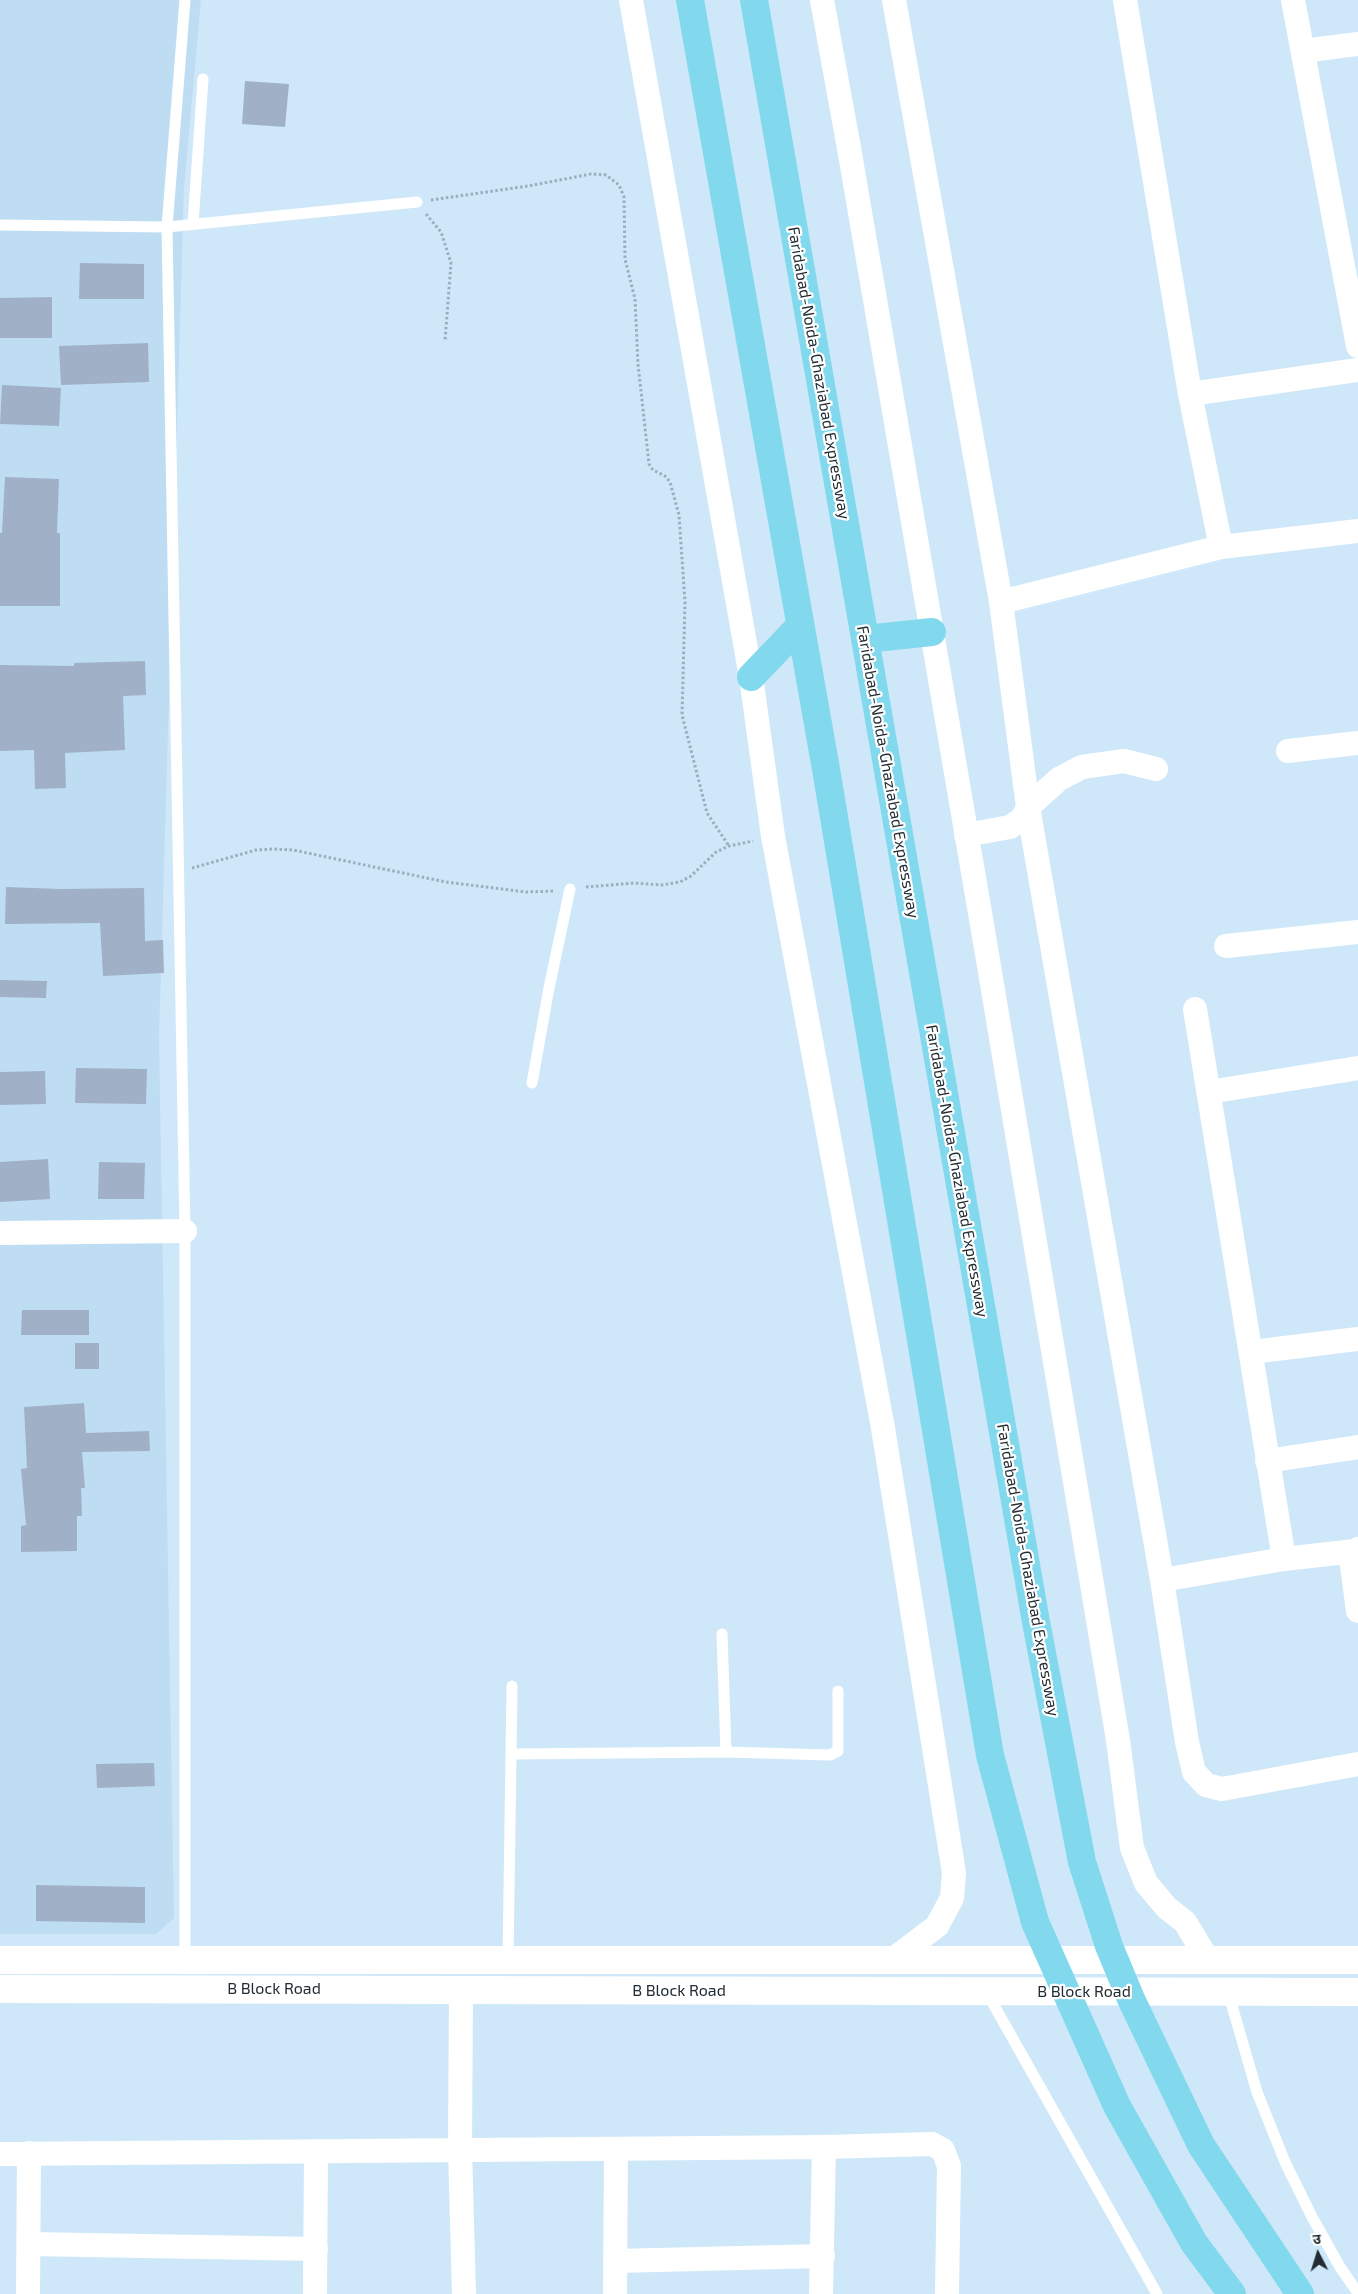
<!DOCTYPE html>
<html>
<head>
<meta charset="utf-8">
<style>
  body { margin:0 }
  #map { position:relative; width:1358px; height:2294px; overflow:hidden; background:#cfe8f9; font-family:"Exo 2","Noto Sans Devanagari",sans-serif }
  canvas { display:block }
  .north { position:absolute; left:1293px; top:2229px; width:50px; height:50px; -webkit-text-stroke:4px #fff; paint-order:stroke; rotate:355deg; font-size:14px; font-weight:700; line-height:20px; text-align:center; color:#222c32 }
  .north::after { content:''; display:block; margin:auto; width:18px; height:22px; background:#222c32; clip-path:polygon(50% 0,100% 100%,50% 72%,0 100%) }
</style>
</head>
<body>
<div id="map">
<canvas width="1358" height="2294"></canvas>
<div class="north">उ</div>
</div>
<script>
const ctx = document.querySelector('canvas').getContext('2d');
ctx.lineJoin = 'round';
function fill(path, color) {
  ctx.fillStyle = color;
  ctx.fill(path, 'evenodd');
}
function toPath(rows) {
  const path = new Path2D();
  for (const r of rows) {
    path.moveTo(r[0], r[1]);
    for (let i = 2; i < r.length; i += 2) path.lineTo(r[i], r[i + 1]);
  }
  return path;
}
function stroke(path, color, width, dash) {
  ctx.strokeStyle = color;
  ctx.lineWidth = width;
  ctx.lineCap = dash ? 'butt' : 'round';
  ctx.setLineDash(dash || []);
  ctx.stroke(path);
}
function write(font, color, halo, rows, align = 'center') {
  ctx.font = font + ' "Exo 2",sans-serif';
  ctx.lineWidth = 4.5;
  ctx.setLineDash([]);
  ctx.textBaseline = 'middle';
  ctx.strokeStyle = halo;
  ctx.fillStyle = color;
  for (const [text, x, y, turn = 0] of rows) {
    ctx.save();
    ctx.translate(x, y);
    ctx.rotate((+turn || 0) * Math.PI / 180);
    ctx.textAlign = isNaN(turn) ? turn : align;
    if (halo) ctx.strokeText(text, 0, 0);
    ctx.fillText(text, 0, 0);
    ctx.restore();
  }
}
const built = toPath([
  [0,0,201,0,184,188,159,1037,174,1918,156,1934,0,1934]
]);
const building = toPath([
  [245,81,289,84,285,127,242,124],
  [80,263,144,264,144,299,79,299],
  [52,297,52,338,0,338,0,298],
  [148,343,149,382,61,385,59,346],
  [2,385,61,388,59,426,0,424],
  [5,477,59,479,57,533,60,533,60,606,0,606,0,533,2,533],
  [145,661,146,695,123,696,125,750,65,753,66,788,35,789,34,750,0,751,0,665,74,666,74,663],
  [6,887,61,889,144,888,145,941,163,940,164,973,103,976,100,923,5,924],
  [0,980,47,981,46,998,0,997],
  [76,1068,147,1069,146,1104,75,1103],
  [45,1071,46,1104,0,1105,0,1072],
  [48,1159,50,1199,0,1202,0,1162],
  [99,1162,145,1163,144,1199,98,1199],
  [22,1310,89,1310,89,1335,21,1335],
  [75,1343,99,1343,99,1369,75,1369],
  [84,1403,86,1433,149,1431,150,1451,82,1452,85,1488,81,1488,82,1516,77,1516,77,1551,21,1552,21,1526,26,1525,21,1469,27,1468,24,1407],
  [154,1763,155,1786,97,1788,96,1764],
  [36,1885,145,1887,145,1923,36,1921]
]);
const path = toPath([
  [431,200,528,186,591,174,606,175,619,185,624,197,625,259,635,299,638,364,649,464,653,470,665,476,670,482,679,515,685,602,682,715,707,813,729,846],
  [426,214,441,232,451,263,445,341],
  [192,868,256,850,274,849,293,850,446,882,526,892,554,891],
  [586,887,634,883,662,885,680,882,691,876,716,852,729,846,753,841]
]);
const lane = toPath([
  [185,0,167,227,417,202],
  [193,224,203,79],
  [0,225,167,227,185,1231,185,1961],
  [532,1083,549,988,570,889],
  [722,1634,726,1752],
  [511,1754,726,1752,830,1755,838,1751,838,1691],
  [508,1960,512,1686],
  [1228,1992,1257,2092,1285,2162,1312,2217,1340,2267,1358,2293],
  [987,1993,1157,2294]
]);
const street = toPath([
  [631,0,751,677,773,836,883,1428,954,1873,952,1898,937,1926,892,1960],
  [822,0,849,148,985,942,1118,1740,1132,1848,1146,1883,1167,1908,1185,1922,1208,1960],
  [894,0,1001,602,1028,807,1162,1580,1187,1742,1194,1772,1206,1785,1222,1789,1358,1764],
  [1125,0,1190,394,1221,547],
  [1293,0,1358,346],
  [1303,51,1358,44],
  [1190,394,1358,370],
  [1001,602,1221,547,1358,531],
  [1288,751,1358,743],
  [966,835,1010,827,1022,819,1028,807,1059,779,1082,767,1124,761,1156,769],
  [1226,946,1358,932],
  [1195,1009,1284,1559],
  [1209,1092,1358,1068],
  [0,1233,185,1231],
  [1252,1352,1358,1339],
  [1267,1461,1358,1447],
  [1358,1549,1351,1558,1358,1611],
  [1162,1580,1284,1559,1355,1551],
  [461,1990,460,2150,464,2294],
  [0,2154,824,2147,932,2144,943,2150,949,2166,947,2294],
  [29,2244,316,2249],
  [615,2261,823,2256],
  [28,2294,29,2153],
  [315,2294,316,2151],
  [615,2294,616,2149],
  [821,2294,824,2147]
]);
const secondary = toPath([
  [0,1960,1358,1960],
  [0,1989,1358,1992]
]);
const primary = toPath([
  [690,0,827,775,990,1755,1035,1922,1117,2106,1194,2243,1232,2294],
  [754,0,1036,1622,1082,1862,1109,1946,1131,1999,1201,2145,1300,2294],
  [865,639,932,632],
  [751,677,800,626]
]);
const streetNames = [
  ["Faridabad-Noida-Ghaziabad Expressway",819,373,80],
  ["Faridabad-Noida-Ghaziabad Expressway",888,772,80],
  ["Faridabad-Noida-Ghaziabad Expressway",957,1171,80],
  ["Faridabad-Noida-Ghaziabad Expressway",1028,1570,80],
  ["B Block Road",274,1989],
  ["B Block Road",679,1991],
  ["B Block Road",1084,1992]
];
fill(built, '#beddf3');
fill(building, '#a0b0c6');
stroke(path, '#9aaebc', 3, [2.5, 2.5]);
stroke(lane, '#fff', 11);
stroke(street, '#fff', 24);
stroke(secondary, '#fff', 28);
stroke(primary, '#82d9ed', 28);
write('16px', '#222c32', '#fff', streetNames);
</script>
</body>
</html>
